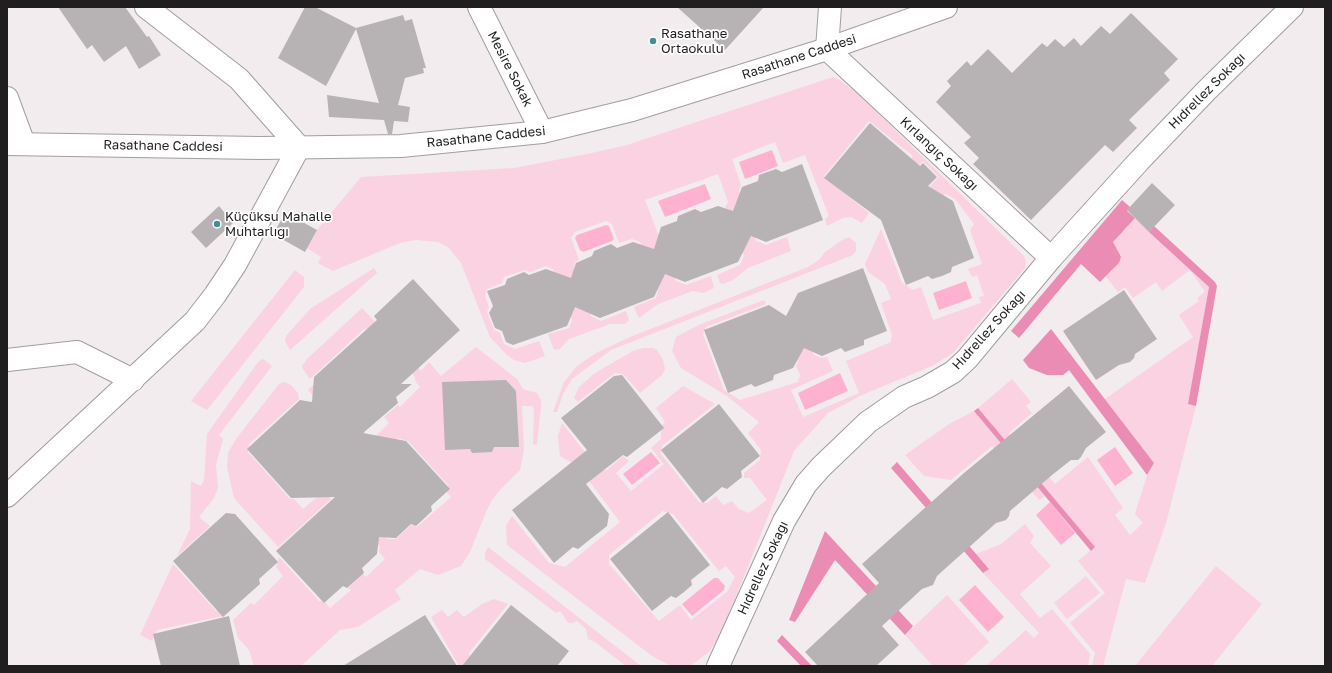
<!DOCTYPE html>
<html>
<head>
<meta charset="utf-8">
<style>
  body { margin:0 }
  #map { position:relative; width:1332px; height:673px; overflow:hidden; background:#f2ecee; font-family:"Golos Text",sans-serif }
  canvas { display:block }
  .frame { position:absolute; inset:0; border:8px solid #201e1f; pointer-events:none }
</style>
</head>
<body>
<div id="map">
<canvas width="1332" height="673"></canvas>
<div class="frame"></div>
</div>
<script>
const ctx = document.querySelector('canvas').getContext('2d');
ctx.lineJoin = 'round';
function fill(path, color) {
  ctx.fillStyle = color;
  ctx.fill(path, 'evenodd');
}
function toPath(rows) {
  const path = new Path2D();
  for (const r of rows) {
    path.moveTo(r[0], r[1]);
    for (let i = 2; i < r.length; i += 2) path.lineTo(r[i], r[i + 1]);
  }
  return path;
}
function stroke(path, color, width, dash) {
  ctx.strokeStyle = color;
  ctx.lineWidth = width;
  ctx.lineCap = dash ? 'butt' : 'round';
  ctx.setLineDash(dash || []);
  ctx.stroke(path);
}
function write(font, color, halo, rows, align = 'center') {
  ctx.font = font + ' "Golos Text",sans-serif';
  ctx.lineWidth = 3.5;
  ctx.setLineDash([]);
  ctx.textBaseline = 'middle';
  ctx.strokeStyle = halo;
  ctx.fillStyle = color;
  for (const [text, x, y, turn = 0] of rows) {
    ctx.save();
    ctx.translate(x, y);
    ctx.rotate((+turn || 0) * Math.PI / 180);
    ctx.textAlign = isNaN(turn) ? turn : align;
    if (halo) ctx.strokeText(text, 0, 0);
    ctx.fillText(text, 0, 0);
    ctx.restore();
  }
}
const green = toPath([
  [833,77,838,79,857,93,1024,256,1026,262,1025,268,953,353,932,366,862,395,828,413,794,451,721,634,709,652,690,666,671,666,652,656,507,545,506,526,512,516,549,563,565,567,620,522,578,466,560,456,558,436,562,423,599,470,607,470,623,456,629,461,616,473,631,491,664,464,651,448,661,439,661,427,665,422,656,408,683,386,715,404,662,446,661,454,699,502,707,503,716,496,723,505,732,501,739,509,749,513,767,500,750,478,744,478,744,473,760,460,761,450,748,433,759,422,727,396,681,368,672,351,676,337,701,324,764,300,766,304,706,327,703,334,724,390,740,400,798,382,800,375,796,366,798,362,789,339,806,333,814,355,822,358,827,357,833,371,791,390,803,417,859,393,846,361,891,342,892,335,881,303,891,299,885,284,868,272,865,264,881,229,902,283,913,290,921,287,933,320,981,303,979,297,984,296,977,275,972,277,968,269,982,264,970,230,974,224,955,199,946,194,914,206,912,204,939,177,923,161,897,187,892,183,913,156,869,121,824,176,869,213,862,223,851,217,843,218,827,226,825,219,829,216,805,155,783,163,775,142,732,159,741,185,739,191,756,241,766,245,787,237,791,251,748,268,733,280,723,284,720,283,717,275,740,265,744,256,725,208,728,202,718,174,645,200,676,281,686,285,711,276,714,288,704,293,693,291,658,304,639,318,634,307,656,298,659,287,656,276,640,242,632,239,619,243,612,224,606,221,575,232,571,238,579,260,575,262,574,268,591,316,601,321,626,311,629,320,625,324,610,324,569,339,560,349,554,350,548,334,569,328,572,320,553,269,546,266,530,272,525,270,504,277,502,283,487,289,485,296,489,307,487,312,494,330,500,333,504,344,515,349,539,341,545,356,525,363,514,360,507,355,490,337,461,263,448,247,438,242,415,240,400,243,333,271,318,263,321,257,307,248,317,230,361,177,514,168,592,153,627,145],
  [663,511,673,514,719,571,726,566,735,577,727,592,691,620,680,605,659,621,609,564,609,555],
  [1135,218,1209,287,1189,404,1196,406,1166,523,1145,583,1126,579,1103,666,1092,666,1095,653,1070,623,1105,593,1078,561,1095,547,978,408,1012,379,1031,402,1026,406,1032,413,1009,433,1028,457,1032,455,1055,484,1088,457,1123,508,1115,515,1130,535,1143,523,1135,514,1147,475,1154,463,1105,399,1193,337,1179,315,1199,301,1197,298,1205,292,1190,270,1162,291,1156,282,1133,298,1125,287,1118,292,1106,277,1119,263,1113,242],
  [849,237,856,243,856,251,853,255,611,350,572,379,563,394,557,412,553,412,564,382,577,366,596,353,630,337,808,267,819,260,825,252,842,240],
  [374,268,377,273,290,350,285,341,286,336,310,309],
  [295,270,304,277,304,287,207,410,191,401],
  [362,308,421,371,429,362,441,376,476,347,517,379,523,389,537,393,541,400,541,406,537,445,533,444,534,410,532,406,522,406,524,450,520,470,499,491,492,500,486,512,470,552,461,566,438,575,420,569,395,590,401,599,358,627,340,630,301,666,254,666,249,650,238,638,233,620,251,603,254,605,283,576,276,567,279,557,319,601,324,601,330,608,351,590,348,588,363,574,366,577,385,559,379,552,380,547,338,501,346,493,388,539,396,539,411,525,417,527,451,497,447,493,448,485,408,441,398,438,347,486,366,455,308,390,313,385,354,430,363,430,372,440,389,423,384,417,398,405,400,407,420,387,415,381,415,377,373,331,364,329,310,379,303,369,302,366,307,359],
  [643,348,653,348,657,350,663,360,665,369,662,375,640,393,623,374,615,373,578,402,574,398,579,387,595,373,633,351],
  [263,359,272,366,219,435,223,439,216,465,218,488,214,498,199,517,210,526,177,556,190,529,191,481,201,486,204,480,207,434,258,362],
  [284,382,291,385,298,393,299,399,249,444,248,452,290,499,294,499,303,509,324,491,331,499,278,547,234,498,227,467,228,453,236,439,279,384],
  [974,411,1045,496,1039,500,992,446,951,480,924,476,905,455,949,424],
  [1025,524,1034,536,1030,543,1051,566,1020,594,1040,618,1052,609,1090,654,1088,666,986,666,1026,630,1034,638,1039,633,983,573,989,568,976,554,1001,544],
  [488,547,641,666,626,666,595,642,588,639,586,629,577,621,572,623,568,623,560,611,556,613,485,559,485,553],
  [173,564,216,611,223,611,223,616,157,630,152,641,140,635],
  [1216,566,1262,604,1212,666,1135,666],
  [1086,576,1100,593,1067,619,1054,603],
  [947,595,989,642,963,666,933,666,905,635],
  [494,599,508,604,469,653,471,662,477,666,459,666,431,617,442,610,448,617,457,610,464,617,482,604]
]);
const forest = toPath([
  [1122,200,1130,207,1127,211,1135,218,1113,242,1121,257,1119,263,1100,282,1081,264,1019,338,1011,331],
  [1154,226,1215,282,1217,286,1196,406,1188,404,1209,287,1149,232],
  [1051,329,1154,463,1147,475,1069,370,1063,375,1047,375,1029,368,1023,360],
  [978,408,1095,547,1091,551,974,411],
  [897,462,989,569,983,573,891,468],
  [825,531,913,626,905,635,835,560,795,622,789,620],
  [782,635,812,666,801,666,777,641]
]);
const water = toPath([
  [772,150,778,166,745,179,739,162],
  [705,184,711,199,665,217,658,201],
  [606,225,609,226,614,239,612,241,583,252,580,250,575,238,577,235],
  [966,281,972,298,939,310,933,293],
  [840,373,848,391,805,410,798,393],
  [1115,447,1133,473,1115,486,1097,460],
  [651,452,660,463,632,485,623,474],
  [1050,502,1075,533,1061,545,1036,515],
  [714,578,718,578,725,586,724,590,692,616,682,604],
  [975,585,1004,617,988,632,959,600]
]);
const building = toPath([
  [58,7,125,7,147,37,149,36,161,55,139,69,126,46,104,62,92,45,87,49],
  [305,7,315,7,356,28,403,15,405,21,412,19,426,68,423,68,424,73,405,78,398,105,410,107,408,122,394,121,392,134,388,134,384,120,329,117,327,95,379,103,356,29,326,86,278,58],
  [677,7,764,7,725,50],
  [1131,13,1178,59,1164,73,1170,80,1129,120,1137,128,1113,152,1105,145,1031,220,973,164,979,158,964,143,971,137,936,102,951,86,947,81,967,61,971,66,988,49,1012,73,1042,43,1047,47,1055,39,1064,47,1074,38,1081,46,1101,26,1110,34],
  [870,123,920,166,923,163,937,177,928,186,953,201,974,258,952,267,951,272,942,276,932,279,928,276,906,285,881,220,824,178],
  [802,164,823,220,766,242,751,236,738,262,685,282,665,274,654,297,600,318,575,307,567,326,513,345,506,342,502,331,495,328,489,313,493,306,487,291,505,285,507,279,524,272,529,275,546,269,571,278,576,263,592,256,594,251,611,244,617,248,633,242,654,249,661,227,677,221,678,216,695,209,701,212,718,206,733,211,742,187,758,181,759,175,776,169,782,172],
  [1152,183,1175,205,1149,232,1127,210],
  [219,206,233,223,206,248,191,232],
  [283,217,295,223,297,219,317,230,305,252,273,234],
  [863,268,887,331,864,340,864,345,845,352,841,348,822,356,804,348,793,368,774,375,773,380,755,387,751,384,728,393,704,330,769,305,786,316,798,293],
  [413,279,460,330,401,384,412,384,396,397,398,403,363,433,406,441,450,489,431,506,432,511,416,526,411,524,396,538,379,537,377,554,362,568,364,573,347,588,343,586,324,603,276,551,335,497,291,498,247,449,300,400,312,402,314,377,377,320,374,316],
  [1124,290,1157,339,1135,354,1134,358,1130,362,1119,365,1096,380,1063,331],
  [622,375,664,428,627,457,623,455,586,484,609,514,607,526,578,549,573,547,554,563,512,510,587,450,561,418,614,376],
  [506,380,516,391,519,447,494,447,492,452,472,453,470,449,445,450,442,382],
  [1069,386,1106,432,1086,448,1081,457,1078,460,1071,460,1052,475,1010,511,1009,516,1006,520,996,523,937,576,933,585,922,589,882,626,899,645,876,666,818,666,805,652,879,583,862,564,964,473],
  [719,404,760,456,741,471,742,477,727,489,722,487,703,503,661,450],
  [668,512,710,565,691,580,692,585,684,592,676,598,671,596,652,611,610,559],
  [226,513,235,514,278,562,259,579,260,584,223,617,173,561],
  [511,605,569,651,557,666,462,666],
  [425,615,457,666,343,666],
  [229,616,240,666,161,666,153,634]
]);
const minor = toPath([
  [479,7,542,132],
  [830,7,827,49,1051,258],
  [7,98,24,144],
  [7,360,77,352,133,380],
  [7,496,195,321,215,295,235,265,299,147,239,79,146,7]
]);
const tertiary = toPath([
  [7,144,260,148,401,146,542,132,632,110,827,49,946,7],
  [718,666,784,521,806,484,821,467,868,422,904,397,927,387,953,372,967,359,1051,258,1139,161,1207,90,1292,7]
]);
const markers = [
  [653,41,4,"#468d94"],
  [217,224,4,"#468d94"]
];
const poiNames = [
  ["Rasathane",661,34],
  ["Ortaokulu",661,49],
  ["Küçüksu Mahalle",225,217],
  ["Muhtarlığı",225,232]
];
const streetNames = [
  ["Rasathane Caddesi",799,57,-18],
  ["Mesire Sokak",510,69,63],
  ["Hıdrellez Sokağı",1207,91,-45],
  ["Rasathane Caddesi",486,137,-6],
  ["Rasathane Caddesi",163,146,1],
  ["Kırlangıç Sokağı",939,154,43],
  ["Hıdrellez Sokağı",989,330,-48],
  ["Hıdrellez Sokağı",763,568,-65]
];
fill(green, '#fad2e1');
fill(forest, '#ea8cb4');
fill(water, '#ffb1d0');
fill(building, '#b7b2b4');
stroke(minor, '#a29d9f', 24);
stroke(tertiary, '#a29d9f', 24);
stroke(minor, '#fff', 22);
stroke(tertiary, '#fff', 22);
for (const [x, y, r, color] of markers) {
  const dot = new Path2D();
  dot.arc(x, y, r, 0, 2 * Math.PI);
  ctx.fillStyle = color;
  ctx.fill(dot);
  stroke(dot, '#fff', 1.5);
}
write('13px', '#201e1f', '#fff', poiNames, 'left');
write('13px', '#201e1f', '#fff', streetNames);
</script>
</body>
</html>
